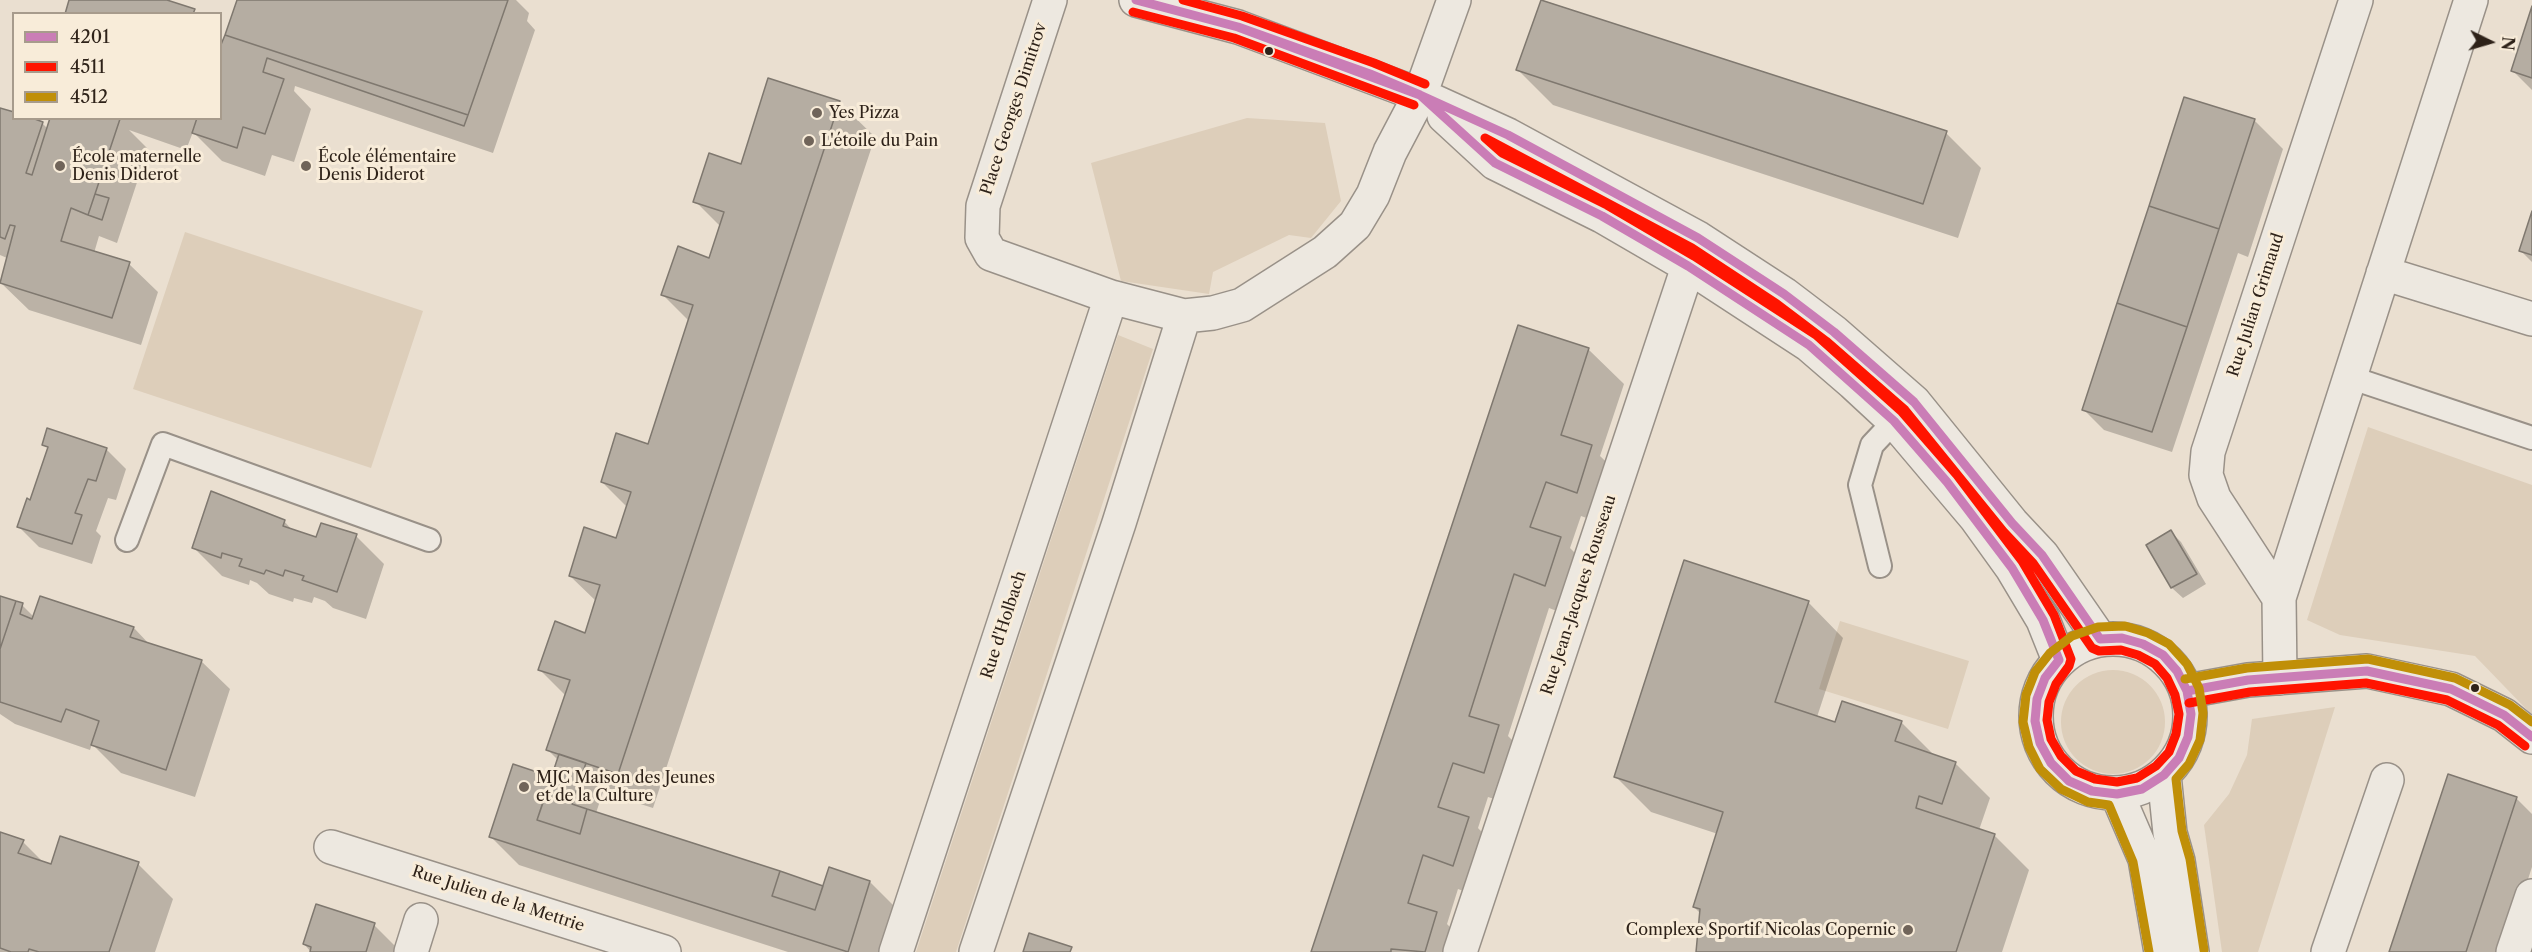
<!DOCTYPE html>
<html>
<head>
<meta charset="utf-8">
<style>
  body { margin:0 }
  #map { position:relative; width:2532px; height:952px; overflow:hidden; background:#eadfd0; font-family:"Libre Caslon Text",serif }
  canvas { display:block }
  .legend { position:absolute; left:12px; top:12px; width:210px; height:108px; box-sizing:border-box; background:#f8ecd9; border:2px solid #a79b8c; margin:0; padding:8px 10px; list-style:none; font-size:18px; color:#2e2219 }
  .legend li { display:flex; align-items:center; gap:12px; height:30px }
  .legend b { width:30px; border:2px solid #a79b8c }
  .north { position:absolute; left:2460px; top:12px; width:60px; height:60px; -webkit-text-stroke:4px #f8ecd9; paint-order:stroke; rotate:95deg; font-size:16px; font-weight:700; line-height:24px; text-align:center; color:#2e2219 }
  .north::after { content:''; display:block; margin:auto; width:21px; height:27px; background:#2e2219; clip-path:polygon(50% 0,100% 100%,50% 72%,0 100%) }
</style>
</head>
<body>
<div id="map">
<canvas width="2532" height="952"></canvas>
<ul class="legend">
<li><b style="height:8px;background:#ca7db6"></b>4201</li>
<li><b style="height:8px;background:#ff1400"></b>4511</li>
<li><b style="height:8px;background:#c08f08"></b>4512</li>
</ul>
<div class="north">N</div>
</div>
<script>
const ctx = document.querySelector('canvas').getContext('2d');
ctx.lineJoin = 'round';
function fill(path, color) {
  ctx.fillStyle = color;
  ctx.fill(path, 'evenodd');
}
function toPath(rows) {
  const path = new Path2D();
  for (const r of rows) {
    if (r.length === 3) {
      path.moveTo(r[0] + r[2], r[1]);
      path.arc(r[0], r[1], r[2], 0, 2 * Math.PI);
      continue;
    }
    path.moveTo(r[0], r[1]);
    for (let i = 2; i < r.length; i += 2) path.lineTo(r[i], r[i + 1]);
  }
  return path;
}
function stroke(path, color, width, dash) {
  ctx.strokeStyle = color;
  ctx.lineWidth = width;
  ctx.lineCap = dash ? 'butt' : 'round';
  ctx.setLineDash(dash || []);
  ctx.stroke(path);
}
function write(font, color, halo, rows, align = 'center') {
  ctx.font = font + ' "Libre Caslon Text",serif';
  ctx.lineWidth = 6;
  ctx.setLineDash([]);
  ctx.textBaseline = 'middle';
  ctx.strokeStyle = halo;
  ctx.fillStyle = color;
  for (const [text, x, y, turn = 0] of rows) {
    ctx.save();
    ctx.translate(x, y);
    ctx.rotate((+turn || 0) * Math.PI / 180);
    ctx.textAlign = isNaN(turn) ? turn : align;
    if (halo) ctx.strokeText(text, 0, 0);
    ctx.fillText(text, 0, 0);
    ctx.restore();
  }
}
const green = toPath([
  [1247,118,1325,123,1341,201,1311,238,1289,235,1213,272,1209,294,1121,281,1091,163],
  [185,232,423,311,371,468,133,389],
  [1118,335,1153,349,956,952,916,952],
  [2368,427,2532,485,2532,715,2475,656,2340,635,2307,620],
  [1840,621,1969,661,1948,729,1819,689],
  [2113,722,52],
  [2335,707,2258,952,2222,952,2204,825,2229,794,2247,755,2252,719]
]);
const shadow = toPath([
  [238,0,516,0,529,13,527,21,535,30,493,153,295,86,294,91,311,109,294,162,272,155,265,176,222,161,193,132,186,150,129,130,148,149,117,243,99,236,94,253,129,264,158,292,141,345,29,310,0,282,7,258,0,255,0,109,14,118,42,123,48,129,51,118,220,118,220,37,224,41],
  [1542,0,1946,133,1981,168,1958,238,1553,105,1518,70],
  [2532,11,2532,90,2512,70],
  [2185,98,2255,121,2283,149,2248,257,2238,253,2172,452,2104,430,2084,410],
  [839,102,875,137,653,808,603,792,596,813,824,888,870,882,898,910,885,952,788,952,519,865,491,837,553,779,559,761,548,750,566,696,540,670,586,635,597,602,570,576,617,540,628,508,602,482,649,446,689,321,663,295,710,260,721,227,695,201,742,166],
  [2532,216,2532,262,2521,251],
  [1588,349,1624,384,1600,456,1627,482,1612,527,1581,516,1570,548,1596,574,1581,620,1549,608,1508,736,1534,762,1519,807,1488,797,1478,828,1503,854,1488,900,1458,889,1447,924,1471,949,1470,952,1313,952],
  [43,444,106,449,126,469,116,500,108,498,96,531,101,536,92,564,39,547,19,527,31,502,49,449],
  [284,521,293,531,317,539,356,536,384,564,366,619,333,608,325,601,314,597,312,603,294,598,293,602,269,594,257,583,250,580,249,585,222,576,194,548],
  [2171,532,2181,542,2206,584,2183,598,2172,588,2148,546],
  [0,598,22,605,34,617,134,628,150,645,201,661,230,689,195,797,121,773,92,744,90,750,15,724,0,714],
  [1808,602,1843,638,1817,717,1836,724,1843,703,1902,723,1935,756,1955,763,1990,798,1979,830,1994,835,2029,870,2002,952,1698,952,1701,914,1694,907,1718,834,1651,812,1616,777],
  [2449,776,2517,799,2532,814,2532,867,2504,952,2391,952],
  [0,834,23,842,44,863,52,866,138,864,173,899,155,952,0,952],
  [374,925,401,952,311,952,304,944]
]);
const building = toPath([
  [69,0,167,0,195,9,193,14,65,14,69,0],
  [237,0,508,0,468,115,225,35,237,0],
  [1541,0,1947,131,1923,204,1516,70,1541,0],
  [2532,6,2532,78,2511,71,2532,6],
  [225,35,468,115,464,126,267,58,263,72,284,79,265,134,243,127,237,148,192,133,197,118,220,118,220,47,225,35],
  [768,78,840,101,618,774,546,750,570,680,538,670,555,621,585,633,600,585,569,576,584,527,616,538,631,492,601,482,616,433,648,444,693,305,661,295,678,246,709,258,724,212,693,202,709,153,741,164,768,78],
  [2184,97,2255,119,2219,229,2149,206,2184,97],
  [0,108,14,112,14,118,32,118,43,122,26,173,32,175,50,118,120,119,88,215,71,208,61,241,130,262,112,318,0,283,15,226,10,225,5,239,0,237,0,108],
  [95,194,109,198,102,220,88,215,95,194],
  [2149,206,2219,229,2187,327,2117,303,2149,206],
  [2532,211,2532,255,2519,251,2532,211],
  [2117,303,2187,327,2152,432,2082,410,2117,303],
  [1518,325,1589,348,1561,435,1592,445,1577,493,1546,482,1530,527,1561,537,1545,586,1514,574,1469,716,1499,725,1484,773,1453,763,1438,807,1469,817,1453,866,1423,855,1408,903,1437,912,1425,952,1391,949,1391,952,1311,952,1518,325],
  [47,428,107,448,96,481,88,479,75,513,82,515,72,544,17,527,27,498,30,500,48,447,42,445,47,428],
  [211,491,285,520,283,526,316,537,321,523,357,534,337,592,302,580,304,576,285,570,283,576,266,570,264,574,239,566,242,559,222,553,221,558,192,548,211,491],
  [2171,530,2197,574,2171,588,2146,545,2171,530],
  [1684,560,1809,601,1775,702,1835,722,1842,701,1902,721,1895,741,1956,762,1942,804,1919,796,1916,808,1995,834,1956,952,1696,952,1700,909,1693,907,1723,812,1614,777,1684,560],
  [0,596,16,601,0,649,0,596],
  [40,596,134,627,130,637,202,660,166,770,91,745,99,721,66,709,61,722,0,702,0,649,16,601,23,603,20,614,32,619,40,596],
  [559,754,586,763,572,804,587,809,580,834,537,820,559,754],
  [513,764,552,777,537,820,580,834,587,809,780,871,772,896,815,910,829,867,870,881,848,952,489,837,513,764],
  [2448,774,2517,797,2466,952,2389,952,2448,774],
  [0,832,24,840,18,853,51,864,60,836,139,862,109,952,39,952,29,949,28,952,11,952,0,948,0,832],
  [780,871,823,886,815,910,772,896,780,871],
  [316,904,375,923,366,952,310,952,311,947,303,944,316,904],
  [1029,933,1072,947,1070,952,1023,952,1029,933]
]);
const lane = toPath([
  [2349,377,2532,438],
  [127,540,163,444,429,540],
  [1880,566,1860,485,1872,445,1904,411]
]);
const street = toPath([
  [1050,0,983,206,982,238,991,254,1111,297,1184,316,1213,313,1242,305,1325,252,1355,225,1373,195,1390,152,1420,95,1454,0],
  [1136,0,1238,27,1420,95,1508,135,1698,238,1784,294,1834,332,1914,402,2012,523,2042,555,2100,639],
  [1444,116,1495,163,1602,216,1688,266,1809,345,1853,383,1894,421,1976,518,2012,568,2043,620,2059,660],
  [2383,273,2532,319],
  [2279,598,2214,498,2206,475,2208,452,2356,0],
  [2113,716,77],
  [2280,678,2279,598,2471,0],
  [2187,691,2248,680,2367,671,2451,689,2504,715,2532,737],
  [2164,775,2170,833,2178,861,2192,952],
  [2117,794,2145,859,2161,952],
  [331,847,664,952],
  [411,952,421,920],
  [896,952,1111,297],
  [976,952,1119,523,1184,316],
  [1460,952,1695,246],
  [2328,952,2387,780],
  [2513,952,2532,896]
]);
const bus1 = toPath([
  [1136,0,1140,1,1238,27,1136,0],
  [1238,27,1370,74,1420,95],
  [1238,27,1420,95],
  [1420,95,1508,135,1698,238,1784,294,1834,332,1914,402,2012,523,2042,555,2100,639,2122,638,2143,644,2163,655,2177,671,2187,691,2191,714,2188,737,2179,758,2164,775,2142,789,2117,794,2092,791,2069,781,2051,763,2040,743,2035,721,2037,699,2045,678,2059,660,2043,620,2012,568,1947,482,1894,421,1809,345,1688,266,1602,216,1495,163,1420,95],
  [2187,691,2248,680,2367,671,2451,689,2504,715,2532,737]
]);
const bus2 = toPath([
  [1183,0,1242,16,1374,63,1425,84],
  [1133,12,1234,38,1414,105],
  [1485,138,1692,248,1777,304,1826,341,1905,410,2003,531,2033,563,2092,648,2099,651,2121,650,2138,655,2155,664,2167,678,2175,695,2179,714,2176,734,2169,752,2156,766,2137,778,2117,782,2095,779,2076,771,2061,756,2051,739,2047,720,2049,702,2056,684,2069,666,2071,659,2054,615,2022,561,1957,475,1902,412,1816,335,1694,256,1607,205,1502,153,1485,138],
  [2189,703,2250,692,2366,683,2447,700,2498,725,2525,746]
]);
const bus3 = toPath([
  [2185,679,2247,668,2368,659,2455,678,2510,705,2532,722],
  [2149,952,2133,862,2109,805,2088,802,2061,789,2040,769,2029,747,2023,722,2026,695,2035,672,2050,653,2072,636,2098,627,2125,626,2148,633,2169,644,2187,664,2199,688,2203,713,2200,740,2189,764,2176,779,2182,831,2190,859,2204,950]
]);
const markers = [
  [1269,51,5,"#2e2219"],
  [817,113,6,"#706459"],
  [809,141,6,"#706459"],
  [60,166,6,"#706459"],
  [306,166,6,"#706459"],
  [2475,688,5,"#2e2219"],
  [524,787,6,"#706459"],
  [1908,930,6,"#706459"]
];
const streetNames = [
  ["Place Georges Dimitrov",1014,109,-72],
  ["Rue Julian Grimaud",2256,305,-72],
  ["Rue Jean-Jacques Rousseau",1579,595,-72],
  ["Rue d'Holbach",1004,625,-72],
  ["Rue Julien de la Mettrie",498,899,18]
];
const poiNames = [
  ["Yes Pizza",829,113],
  ["L'étoile du Pain",821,141],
  ["École maternelle",72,157],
  ["Denis Diderot",72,175],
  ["École élémentaire",318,157],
  ["Denis Diderot",318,175],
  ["MJC Maison des Jeunes",536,778],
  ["et de la Culture",536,796],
  ["Complexe Sportif Nicolas Copernic",1896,930,"right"]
];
fill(green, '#ddceba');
fill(shadow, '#0003');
fill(building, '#b5ada2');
stroke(building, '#7f786f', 1.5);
stroke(lane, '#999188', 26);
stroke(street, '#999188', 36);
stroke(lane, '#ede8e0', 22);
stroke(street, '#ede8e0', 33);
stroke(bus1, '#ca7db6', 9);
stroke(bus2, '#ff1400', 9);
stroke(bus3, '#c08f08', 9);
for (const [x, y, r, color] of markers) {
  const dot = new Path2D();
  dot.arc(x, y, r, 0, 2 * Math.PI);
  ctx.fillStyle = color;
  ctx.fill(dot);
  stroke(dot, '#f8ecd9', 2);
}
write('16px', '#2e2219', '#f8ecd9', streetNames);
write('16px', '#2e2219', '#f8ecd9', poiNames, 'left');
</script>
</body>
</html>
